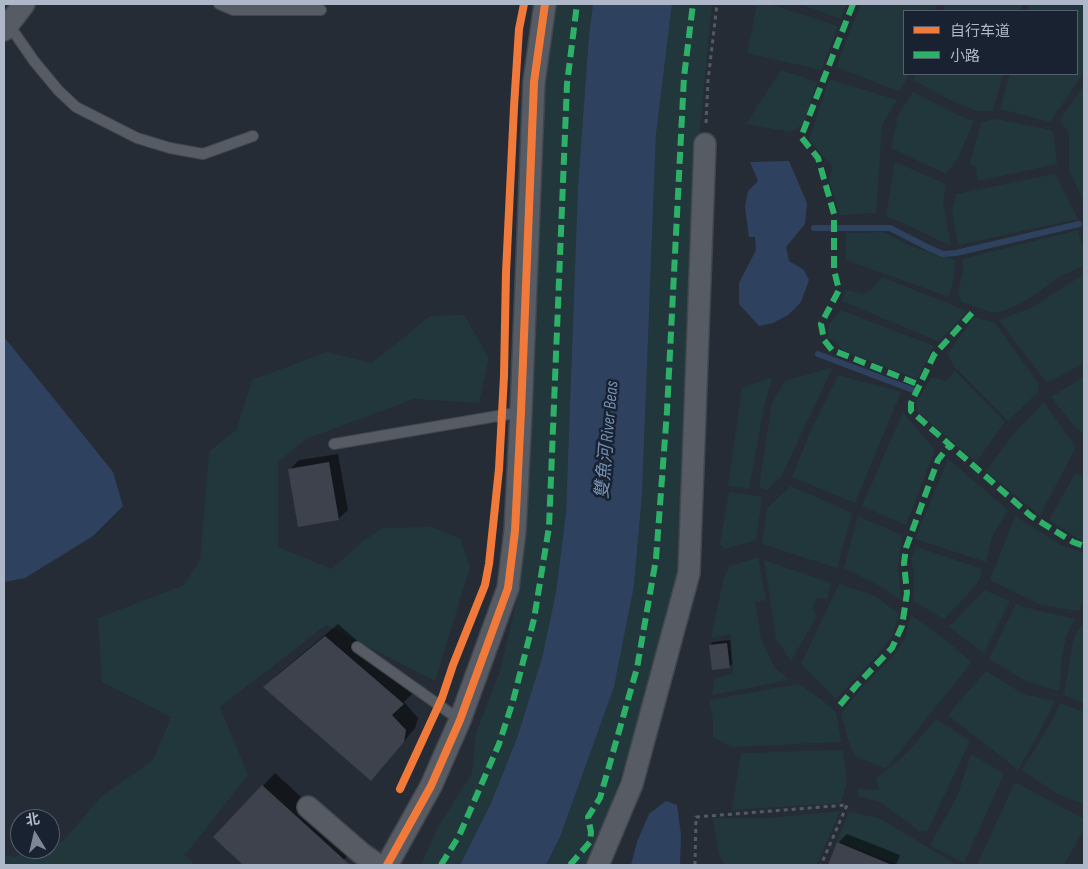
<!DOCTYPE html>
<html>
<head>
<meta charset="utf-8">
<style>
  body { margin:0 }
  #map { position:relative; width:1088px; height:869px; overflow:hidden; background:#252c36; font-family:"Sofia Sans Condensed","Noto Sans SC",sans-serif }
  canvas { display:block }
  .frame { position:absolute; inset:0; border:5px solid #aeb8c8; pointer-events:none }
  .legend { position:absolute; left:903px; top:10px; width:175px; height:65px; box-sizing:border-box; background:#192230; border:1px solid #555e6d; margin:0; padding:6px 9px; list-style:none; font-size:15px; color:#aeb8c8 }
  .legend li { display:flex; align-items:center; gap:10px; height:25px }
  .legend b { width:25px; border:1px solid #555e6d }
  .north { position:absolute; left:10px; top:809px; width:50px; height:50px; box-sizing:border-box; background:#192230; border:1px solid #555e6d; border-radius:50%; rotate:351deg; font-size:14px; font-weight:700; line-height:20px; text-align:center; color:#aeb8c8 }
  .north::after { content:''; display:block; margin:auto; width:18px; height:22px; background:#7e8795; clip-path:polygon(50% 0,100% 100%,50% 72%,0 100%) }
</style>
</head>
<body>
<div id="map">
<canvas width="1088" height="869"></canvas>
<div class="frame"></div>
<ul class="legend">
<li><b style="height:6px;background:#f17a3a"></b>自行车道</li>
<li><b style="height:6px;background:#2db169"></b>小路</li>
</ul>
<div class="north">北</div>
</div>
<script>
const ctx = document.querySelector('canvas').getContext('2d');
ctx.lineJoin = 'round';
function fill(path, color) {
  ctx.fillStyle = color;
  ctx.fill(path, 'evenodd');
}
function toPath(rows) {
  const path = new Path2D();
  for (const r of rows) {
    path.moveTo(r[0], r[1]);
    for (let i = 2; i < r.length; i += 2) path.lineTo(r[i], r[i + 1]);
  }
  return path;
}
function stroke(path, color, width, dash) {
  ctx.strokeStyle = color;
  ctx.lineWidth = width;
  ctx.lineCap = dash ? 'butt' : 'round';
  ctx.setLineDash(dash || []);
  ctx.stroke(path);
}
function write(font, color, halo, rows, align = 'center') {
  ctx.font = font + ' "Sofia Sans Condensed","Noto Sans SC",sans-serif';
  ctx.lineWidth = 5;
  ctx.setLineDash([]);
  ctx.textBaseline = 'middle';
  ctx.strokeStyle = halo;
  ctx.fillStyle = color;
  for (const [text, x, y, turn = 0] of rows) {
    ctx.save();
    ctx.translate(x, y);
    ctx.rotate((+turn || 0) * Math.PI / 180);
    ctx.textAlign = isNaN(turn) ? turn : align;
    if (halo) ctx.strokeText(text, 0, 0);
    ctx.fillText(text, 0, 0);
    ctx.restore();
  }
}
const green = toPath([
  [553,4,593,4,589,35,578,186,566,512,556,592,542,658,517,738,491,803,460,865,421,865,438,827,472,773,476,733,500,671,521,582,529,474,540,97],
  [672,4,712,4,699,138,684,572,655,675,596,848,587,865,546,865,560,837,614,687,634,586,642,494,656,134],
  [757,4,769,4,838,26,821,70,747,53],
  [800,4,846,4,841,19],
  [861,4,938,4,934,11,904,11,904,74,909,74,903,87,898,91,836,67],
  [945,4,1022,4,1020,11,942,11],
  [1029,4,1084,4,1084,72,1050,122,1000,109,1010,74,1077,74,1077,11,1027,11],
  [781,70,817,82,804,124,791,132,746,124],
  [916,74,1003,74,993,111,977,111,952,101,913,80],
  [829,79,897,100,882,125,876,213,840,215,829,180,833,167,809,140],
  [1084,85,1084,201,1069,170,1069,133,1060,120],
  [913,92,958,115,974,121,958,158,946,174,891,148,898,115],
  [996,119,1051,130,1054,138,1057,164,978,181,976,167,970,164,981,122],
  [895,162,946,184,943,202,951,246,899,221,886,217],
  [1055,174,1078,219,958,245,952,212,956,194],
  [1078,230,1084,253,1084,266,1057,278,1033,296,1009,309,992,313,962,302,958,293,964,266,962,259],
  [884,232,910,246,955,260,954,277,949,297,846,260,846,233],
  [1084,274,1084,363,1047,383,999,320,1033,307],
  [882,277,967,311,939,342,842,301,846,290,863,294,872,289],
  [841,310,934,346,917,379,844,351,837,343,828,338,829,325],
  [464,315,489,358,479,403,414,399,306,439,278,462,278,547,332,569,362,542,383,528,432,527,461,539,470,567,435,681,326,625,220,707,248,775,185,855,195,865,4,865,4,855,15,857,38,849,50,849,50,845,63,841,101,797,153,760,171,717,102,682,98,618,184,585,200,560,209,452,237,429,252,380,327,352,372,363,430,316],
  [974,317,995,323,1039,384,1038,392,1008,421,954,366,947,354],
  [833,367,781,477,767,490,759,487,772,403,785,381],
  [955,371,1005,422,976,462,918,412,915,403,932,377,946,381],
  [838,375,901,392,855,503,792,477,811,430],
  [772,377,764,407,749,489,728,486,742,388],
  [1084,377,1084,434,1075,427,1051,397],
  [1044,402,1076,447,1040,516,986,471,1015,432],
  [903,412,935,450,906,525,862,506],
  [948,459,1008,510,992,537,986,562,915,539],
  [1075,474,1084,477,1084,541,1079,539,1049,520],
  [791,486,852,513,837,568,762,544,767,508],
  [729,492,762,497,756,540,724,549,720,544],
  [858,516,902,535,898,568,901,600,883,588,844,568],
  [1015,516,1061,545,1084,553,1084,593,1079,611,1041,605,990,580],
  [917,547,982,569,980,579,968,594,944,619,913,601,914,574,911,558],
  [758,557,766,600,755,602,761,639,775,668,789,680,712,695,715,678,733,674,731,634,711,638,724,577,730,566],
  [764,560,831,583,827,599,817,598,812,608,817,616,791,661,776,639],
  [839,584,875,596,899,614,892,636,873,660,836,699,801,664],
  [984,590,1010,601,984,653,949,627],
  [1016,604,1035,610,1075,619,1066,636,1061,662,1060,687,1058,691,1028,682,989,659],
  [911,615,944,639,972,662,886,769,855,756,850,746,841,714,862,687,891,659,905,639],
  [1084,623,1084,703,1064,695,1073,642,1077,631],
  [986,671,1023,694,1055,701,1039,733,1018,770,948,715],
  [799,684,822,700,836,712,841,742,732,747,713,737,713,720,709,700],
  [1060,703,1084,712,1084,804,1057,794,1022,770,1052,721],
  [936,719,970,741,927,832,919,831,880,802,858,796,857,789,879,790,876,779,908,752],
  [843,750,847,782,841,803,732,810,741,753],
  [971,754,1004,774,964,863,930,845,957,797],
  [1015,782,1084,819,1084,829,1064,865,977,865],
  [840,811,817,865,725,865,719,855,713,818,768,818],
  [849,812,879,818,957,865,894,865,894,863,837,841]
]);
const water = toPath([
  [593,4,672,4,656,134,642,494,634,586,614,687,560,837,546,865,460,865,491,803,517,738,542,658,556,592,566,512,578,186,589,35],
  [789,161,807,203,805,224,786,247,789,261,804,270,809,280,801,302,788,315,773,323,759,326,739,304,739,283,756,250,755,237,749,237,745,207,748,191,758,181,750,162],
  [4,337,113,472,123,506,93,536,25,578,4,582],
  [666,801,677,805,681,835,680,865,631,865,637,842,649,814]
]);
const shadow = toPath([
  [338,454,348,510,338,519,289,470,299,460],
  [338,624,415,691,404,702,418,718,415,728,383,767,371,780,265,687,277,675],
  [730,640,732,664,729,667,710,645,713,642],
  [275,773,356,847,339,865,245,865,215,837],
  [847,834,900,855,896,865,829,865,838,843]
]);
const stream = toPath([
  [814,228,890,228,929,248,943,254,956,253,1079,224],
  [818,354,913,390]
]);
const building = toPath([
  [329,462,339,520,298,527,288,469],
  [325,636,404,704,392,715,406,730,404,742,371,781,263,687],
  [727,643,730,668,712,670,709,645],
  [262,785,350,865,243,865,213,837],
  [837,842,892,865,828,865]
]);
const path = toPath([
  [706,123,708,81,717,4],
  [444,691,453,665],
  [695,865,696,817,847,805,821,865]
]);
const lane = toPath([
  [219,4,233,10,321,10],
  [9,25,34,61,58,90,76,107,137,138,170,148,203,154,253,136],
  [334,444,521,412],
  [357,647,460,720]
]);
const street = toPath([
  [4,30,24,4],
  [308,807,361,853,378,865],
  [387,865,431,786,460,720,508,588,515,531,521,412,534,82,545,4],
  [598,865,632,784,689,573,705,144]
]);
const quiet = toPath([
  [853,4,801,137,818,158,834,214,834,270,839,290,821,324,824,340,832,350,920,385],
  [972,313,934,355,911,403,911,411,1031,516,1073,542,1084,546],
  [840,705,856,686,892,648,902,626,907,593,904,563,906,548,938,460,950,445],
  [441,865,459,836,499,744,513,701,534,619,549,527,567,84,577,4],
  [570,865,590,842,591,832,588,817,600,798,637,668,656,559,667,411,684,77,693,4]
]);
const cycleway = toPath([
  [400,789,442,698,453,665,485,585,489,564,499,469,504,376,506,273,514,107,519,29,524,4],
  [387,865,431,786,460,720,508,588,515,531,521,412,534,82,545,4]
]);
const waterNames = [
  ["雙魚河 River Beas",608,440,-85]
];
fill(green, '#22373c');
fill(water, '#2e425f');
fill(shadow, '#0007');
stroke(stream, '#2e425f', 6);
fill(building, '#3d424c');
stroke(lane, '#42474e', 12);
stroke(street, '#42474e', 24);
stroke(path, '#535a61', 3, [4, 4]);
stroke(lane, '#565b64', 10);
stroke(street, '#565b64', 21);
stroke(quiet, '#2db169', 6, [12, 6]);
stroke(cycleway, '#f17a3a', 8);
write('italic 18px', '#738eb3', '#192230', waterNames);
</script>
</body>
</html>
